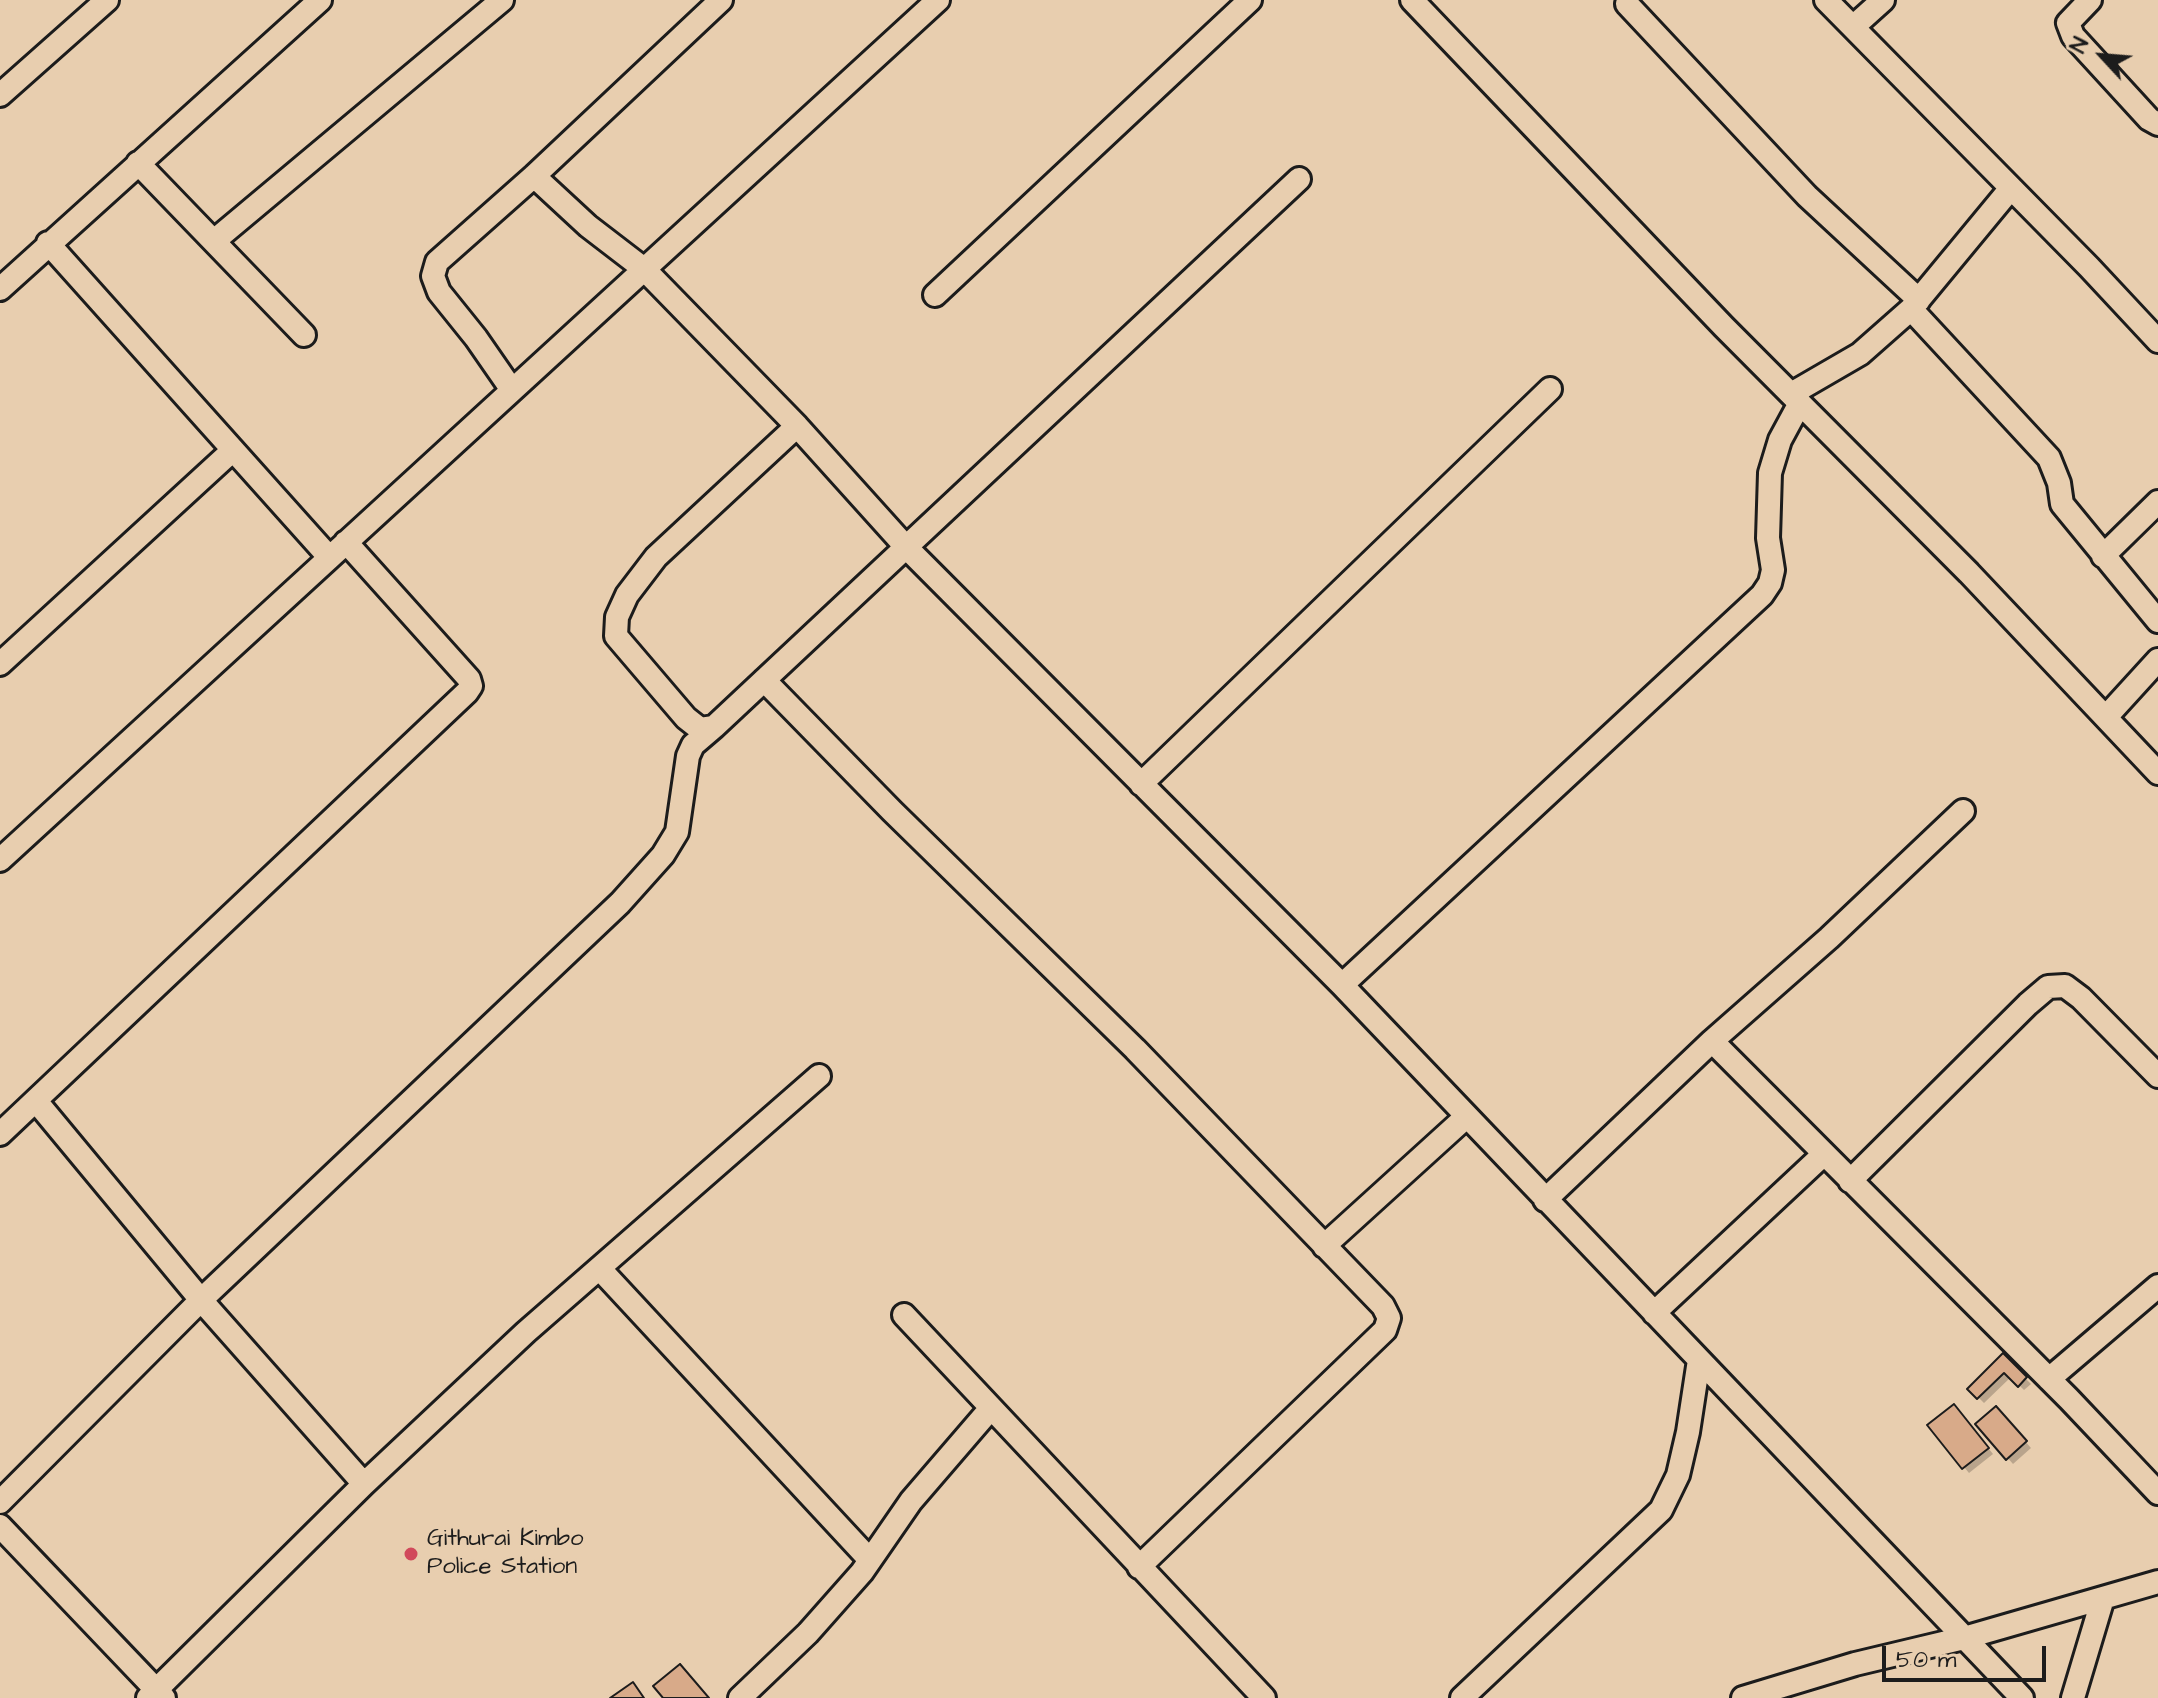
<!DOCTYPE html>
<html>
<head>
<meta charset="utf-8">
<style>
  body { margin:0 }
  #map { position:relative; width:2158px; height:1698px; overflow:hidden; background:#e8ceaf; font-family:"Architects Daughter",sans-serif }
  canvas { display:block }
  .north { position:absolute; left:2062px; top:16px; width:80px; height:80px; -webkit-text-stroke:6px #e8ceaf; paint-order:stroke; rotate:296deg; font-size:22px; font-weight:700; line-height:32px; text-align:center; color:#1c1c1c }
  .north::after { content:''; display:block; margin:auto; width:28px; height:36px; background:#1c1c1c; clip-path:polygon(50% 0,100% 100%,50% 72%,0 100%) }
  .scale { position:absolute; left:1882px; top:1646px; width:164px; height:36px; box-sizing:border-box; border:4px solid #1c1c1c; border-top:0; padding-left:10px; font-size:24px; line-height:28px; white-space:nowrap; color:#1c1c1c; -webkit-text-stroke:6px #e8ceaf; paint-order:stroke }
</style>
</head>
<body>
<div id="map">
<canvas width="2158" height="1698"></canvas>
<div class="north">N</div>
<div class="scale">50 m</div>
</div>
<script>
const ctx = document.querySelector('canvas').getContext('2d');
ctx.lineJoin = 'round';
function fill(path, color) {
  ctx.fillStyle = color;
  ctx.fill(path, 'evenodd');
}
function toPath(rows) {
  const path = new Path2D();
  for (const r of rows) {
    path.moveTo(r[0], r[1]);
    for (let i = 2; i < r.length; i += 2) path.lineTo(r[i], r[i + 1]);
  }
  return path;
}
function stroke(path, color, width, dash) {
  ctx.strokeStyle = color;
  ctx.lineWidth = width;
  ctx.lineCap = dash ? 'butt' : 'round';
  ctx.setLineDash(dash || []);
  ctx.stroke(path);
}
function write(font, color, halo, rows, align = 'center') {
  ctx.font = font + ' "Architects Daughter",sans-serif';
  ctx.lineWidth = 6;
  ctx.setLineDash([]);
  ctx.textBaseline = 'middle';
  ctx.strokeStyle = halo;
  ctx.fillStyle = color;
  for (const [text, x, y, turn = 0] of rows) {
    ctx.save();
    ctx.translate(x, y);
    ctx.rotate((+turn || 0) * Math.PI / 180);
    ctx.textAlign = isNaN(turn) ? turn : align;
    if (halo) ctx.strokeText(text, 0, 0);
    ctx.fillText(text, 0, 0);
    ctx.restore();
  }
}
const shadow = toPath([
  [2003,1356,2031,1384,2024,1390,2011,1377,1984,1403,1970,1389],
  [1959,1412,1993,1454,1969,1473,1930,1426],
  [2001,1414,2031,1448,2013,1464,1978,1424]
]);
const building = toPath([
  [2003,1353,2027,1377,2018,1387,2004,1373,1977,1399,1967,1389,2003,1353],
  [1954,1404,1989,1448,1962,1469,1927,1425,1954,1404],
  [1996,1406,2027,1441,2006,1460,1975,1424,1996,1406],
  [680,1664,709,1698,663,1698,653,1686,680,1664],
  [633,1682,644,1698,610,1698,633,1682]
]);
const street = toPath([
  [1412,0,1724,327,1969,573,2158,773],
  [1826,0,2089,267,2158,341],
  [2090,0,2068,23,2073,36,2149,119,2158,124],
  [1627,4,1807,196,1919,300],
  [1853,27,1883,0],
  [0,95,107,0],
  [138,163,304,335],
  [534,176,588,226,644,269,797,426,906,547,1342,985,2022,1698],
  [214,241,502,0],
  [48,243,329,557],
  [0,289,320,0],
  [935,295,1250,0],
  [1911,309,2049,458,2059,483,2062,504,2158,621],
  [512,390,476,338,439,292,433,276,437,262,534,176,721,0],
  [1791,394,1860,354,1911,309,2011,188],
  [797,426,656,557,627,595,617,617,616,636,686,718,700,729,714,727,1299,179],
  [2103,556,2158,502],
  [0,664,233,450],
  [764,680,892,811,1135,1049,1383,1306,1389,1318,1385,1330,1139,1567],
  [2106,717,2158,660],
  [1141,784,1550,389],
  [0,860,938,0],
  [1342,985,1762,595,1770,583,1773,570,1768,538,1770,473,1780,440,1800,403],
  [1712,1041,2069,1399,2158,1493],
  [36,1101,201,1300,364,1484],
  [0,1134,467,692,471,686,469,679,346,542],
  [1850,1181,2028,1004,2048,987,2065,986,2081,998,2158,1076],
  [1545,1200,1712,1041,1829,938,1963,811],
  [1324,1246,1466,1117],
  [600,1269,870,1560],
  [1654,1313,1824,1154],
  [904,1315,1264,1698],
  [2049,1379,2158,1286],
  [0,1502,201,1300,620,903,663,855,677,832,688,756,693,745,714,727],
  [0,1526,164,1698],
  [148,1698,364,1484,526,1332,819,1076],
  [740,1698,808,1633,862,1572,911,1501,991,1408],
  [1462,1698,1661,1510,1678,1475,1688,1432,1699,1360],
  [1743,1698,1855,1664,1964,1638,2158,1582],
  [2073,1698,2103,1598]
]);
const markers = [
  [411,1554,8,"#d1495b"]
];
const poiNames = [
  ["Githurai Kimbo",427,1540],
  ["Police Station",427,1568]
];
fill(shadow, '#0003');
fill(building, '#d8aa89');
stroke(building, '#1c1c1c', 2);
stroke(street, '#1c1c1c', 28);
stroke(street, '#e8ceaf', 22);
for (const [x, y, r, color] of markers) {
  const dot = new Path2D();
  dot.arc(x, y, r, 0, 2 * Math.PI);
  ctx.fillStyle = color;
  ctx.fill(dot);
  stroke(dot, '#e8ceaf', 3);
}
write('24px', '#1c1c1c', '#e8ceaf', poiNames, 'left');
</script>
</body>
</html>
